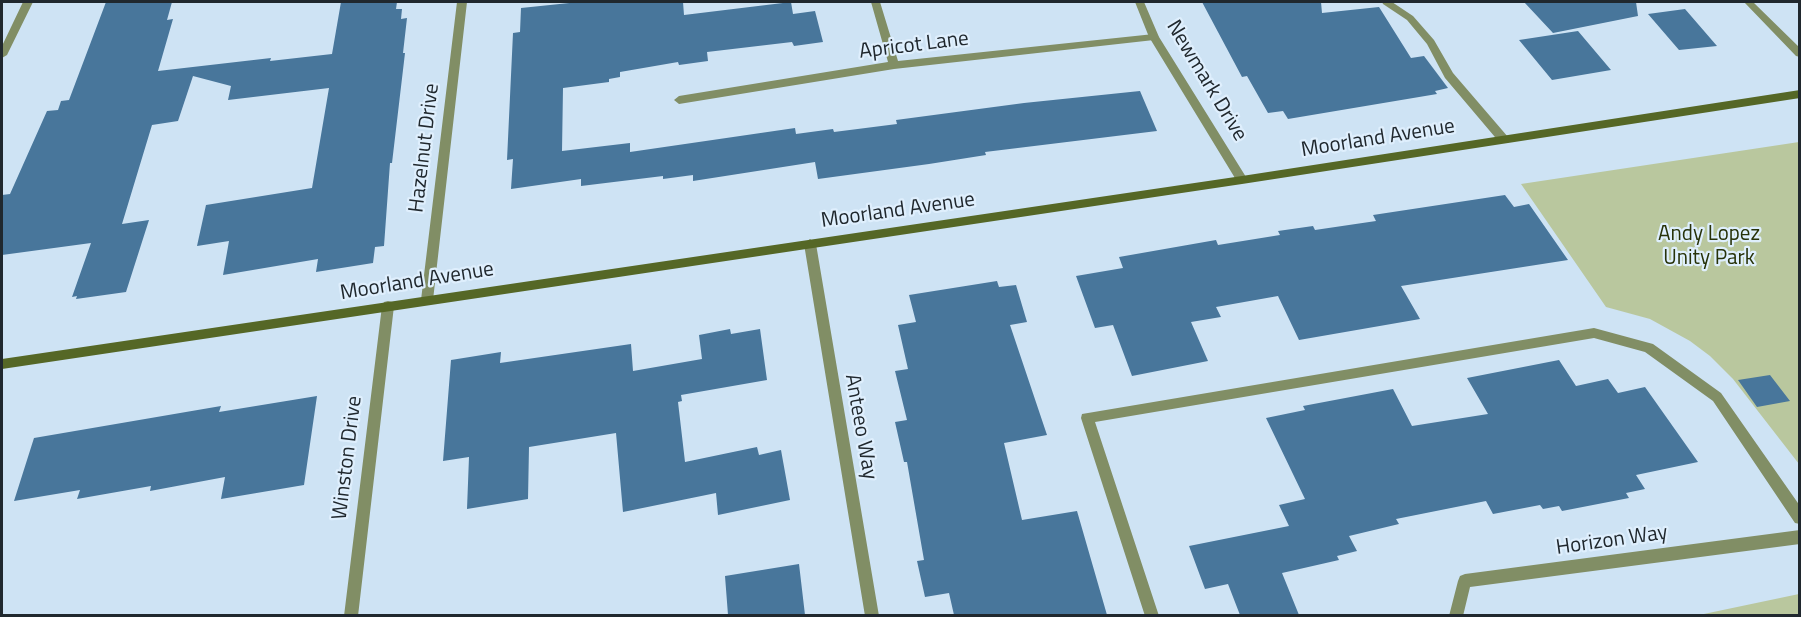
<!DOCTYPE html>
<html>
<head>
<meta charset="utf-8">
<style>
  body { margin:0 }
  #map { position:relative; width:1801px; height:617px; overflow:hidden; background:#cee3f4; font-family:"Titillium Web",sans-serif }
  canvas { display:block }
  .frame { position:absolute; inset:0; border:3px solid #20282e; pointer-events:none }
</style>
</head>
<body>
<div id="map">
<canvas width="1801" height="617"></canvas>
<div class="frame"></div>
</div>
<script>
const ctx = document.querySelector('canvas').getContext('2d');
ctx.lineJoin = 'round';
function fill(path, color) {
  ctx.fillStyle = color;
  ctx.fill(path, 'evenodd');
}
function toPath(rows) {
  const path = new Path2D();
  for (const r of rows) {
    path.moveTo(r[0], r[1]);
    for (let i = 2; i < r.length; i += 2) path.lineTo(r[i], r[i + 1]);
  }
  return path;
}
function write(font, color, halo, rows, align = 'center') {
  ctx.font = font + ' "Titillium Web",sans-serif';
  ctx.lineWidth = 4.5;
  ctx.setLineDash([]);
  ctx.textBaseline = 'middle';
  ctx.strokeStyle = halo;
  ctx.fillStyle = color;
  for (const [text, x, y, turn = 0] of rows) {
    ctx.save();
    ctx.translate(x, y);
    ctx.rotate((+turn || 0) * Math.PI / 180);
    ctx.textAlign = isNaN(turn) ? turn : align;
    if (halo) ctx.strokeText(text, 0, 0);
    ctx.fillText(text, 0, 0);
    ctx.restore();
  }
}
const green = toPath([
  [1799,142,1799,464,1733,379,1710,356,1690,341,1650,319,1606,307,1521,184],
  [1799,594,1799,615,1699,615]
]);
const building = toPath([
  [106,2,172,2,167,20,173,19,158,71,271,58,270,61,332,54,341,2,397,2,396,9,402,9,401,19,407,18,403,53,405,53,392,163,390,163,384,246,375,247,373,263,316,272,318,259,223,275,229,241,197,246,206,205,312,188,329,88,228,100,231,86,193,76,178,121,152,125,122,224,149,220,126,292,76,299,77,296,72,297,91,243,2,255,2,195,10,194,47,111,58,110,61,101,69,100],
  [579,2,683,2,684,15,791,2,793,14,815,11,823,42,794,46,792,42,707,52,708,61,679,65,678,62,620,72,620,77,609,79,609,82,563,88,562,151,630,143,630,152,795,128,796,134,833,129,834,132,897,124,896,120,1024,103,1140,91,1157,131,985,152,986,155,929,164,818,179,815,162,693,181,693,175,663,179,663,176,581,186,581,179,511,189,513,159,507,160,513,33,520,32,521,8],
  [1202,2,1321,2,1322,13,1379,7,1411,58,1424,56,1448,88,1435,91,1437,94,1288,119,1283,111,1268,113,1247,76,1242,77],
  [1524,2,1636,2,1638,16,1553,33],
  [1685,9,1717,46,1679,50,1648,14],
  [1578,31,1611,70,1552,80,1519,40],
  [1505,195,1514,207,1529,204,1568,260,1401,286,1420,319,1299,340,1278,296,1216,307,1221,317,1191,322,1208,361,1132,376,1113,325,1095,328,1076,276,1123,268,1119,257,1216,240,1218,245,1280,235,1278,231,1313,226,1315,230,1376,221,1373,215],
  [997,281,999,287,1016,285,1027,322,1010,325,1047,435,1004,443,1022,520,1077,511,1107,615,954,615,949,593,925,597,917,561,924,560,907,462,904,462,895,422,907,420,895,371,908,369,898,325,916,322,909,295],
  [730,329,731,334,760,329,767,380,681,395,682,401,678,402,685,462,757,447,759,455,781,450,790,500,718,515,716,493,623,512,616,433,529,447,528,499,467,509,469,457,443,461,451,360,501,352,500,363,631,344,633,371,702,359,699,335],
  [1559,360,1576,386,1608,379,1618,393,1645,387,1698,462,1636,475,1645,489,1626,493,1629,498,1562,511,1559,506,1543,509,1540,505,1493,514,1486,501,1396,519,1399,524,1349,536,1357,551,1337,556,1339,560,1282,573,1299,615,1240,615,1228,584,1205,589,1189,546,1289,526,1279,505,1305,499,1266,418,1305,410,1303,406,1393,389,1412,426,1488,414,1467,378],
  [1770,375,1790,401,1757,407,1738,380],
  [317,396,304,485,221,499,225,477,150,491,151,486,77,499,80,490,14,501,34,438,221,406,219,412],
  [799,564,805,615,728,615,725,576]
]);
const lane = toPath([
  [457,2,467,2,433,300,431,304,427,305,423,304,421,300,457,2],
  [871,2,880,2,898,61,1154,34,1159,37,1154,40,894,69,679,104,674,100,679,96,888,62,871,2],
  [1382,2,1392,2,1413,16,1434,40,1453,73,1508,137,1509,140,1508,143,1500,143,1445,78,1427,44,1407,20,1383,4,1382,2],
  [1594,328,1653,344,1721,393,1800,506,1800,524,1795,523,1713,401,1645,352,1594,338,1095,422,1159,616,1145,616,1081,418,1082,414,1594,328]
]);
const street = toPath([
  [23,2,33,2,7,55,2,58,2,46,23,2],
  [1135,2,1144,2,1159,37,1246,177,1247,180,1246,183,1238,183,1149,37,1135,2],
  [1744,2,1753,2,1800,48,1800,57,1796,56,1744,2],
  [810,239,816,244,879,616,865,616,804,244,810,239],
  [388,301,392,302,394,306,358,616,344,616,382,306,384,302,388,301],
  [1800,530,1800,544,1470,587,1463,616,1449,616,1458,581,1460,576,1465,574,1800,530]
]);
const secondary = toPath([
  [1800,90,1800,98,1242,184,2,369,2,359,1242,176,1800,90]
]);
const streetNames = [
  ["Apricot Lane",914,46,-7],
  ["Newmark Drive",1206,81,59],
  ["Moorland Avenue",1378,139,-9],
  ["Hazelnut Drive",425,148,-83],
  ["Moorland Avenue",898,211,-8],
  ["Moorland Avenue",417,282,-9],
  ["Anteeo Way",860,427,80],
  ["Winston Drive",348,458,-83],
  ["Horizon Way",1612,541,-8]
];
const parkNames = [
  ["Andy Lopez",1709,235],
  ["Unity Park",1709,259]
];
fill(green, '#b9c79e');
fill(building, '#48769b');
fill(lane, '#818e65');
fill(street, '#818e65');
fill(secondary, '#556726');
write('21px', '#20282e', '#dfeffd', streetNames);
write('21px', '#273208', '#dfeffd', parkNames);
</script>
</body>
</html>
